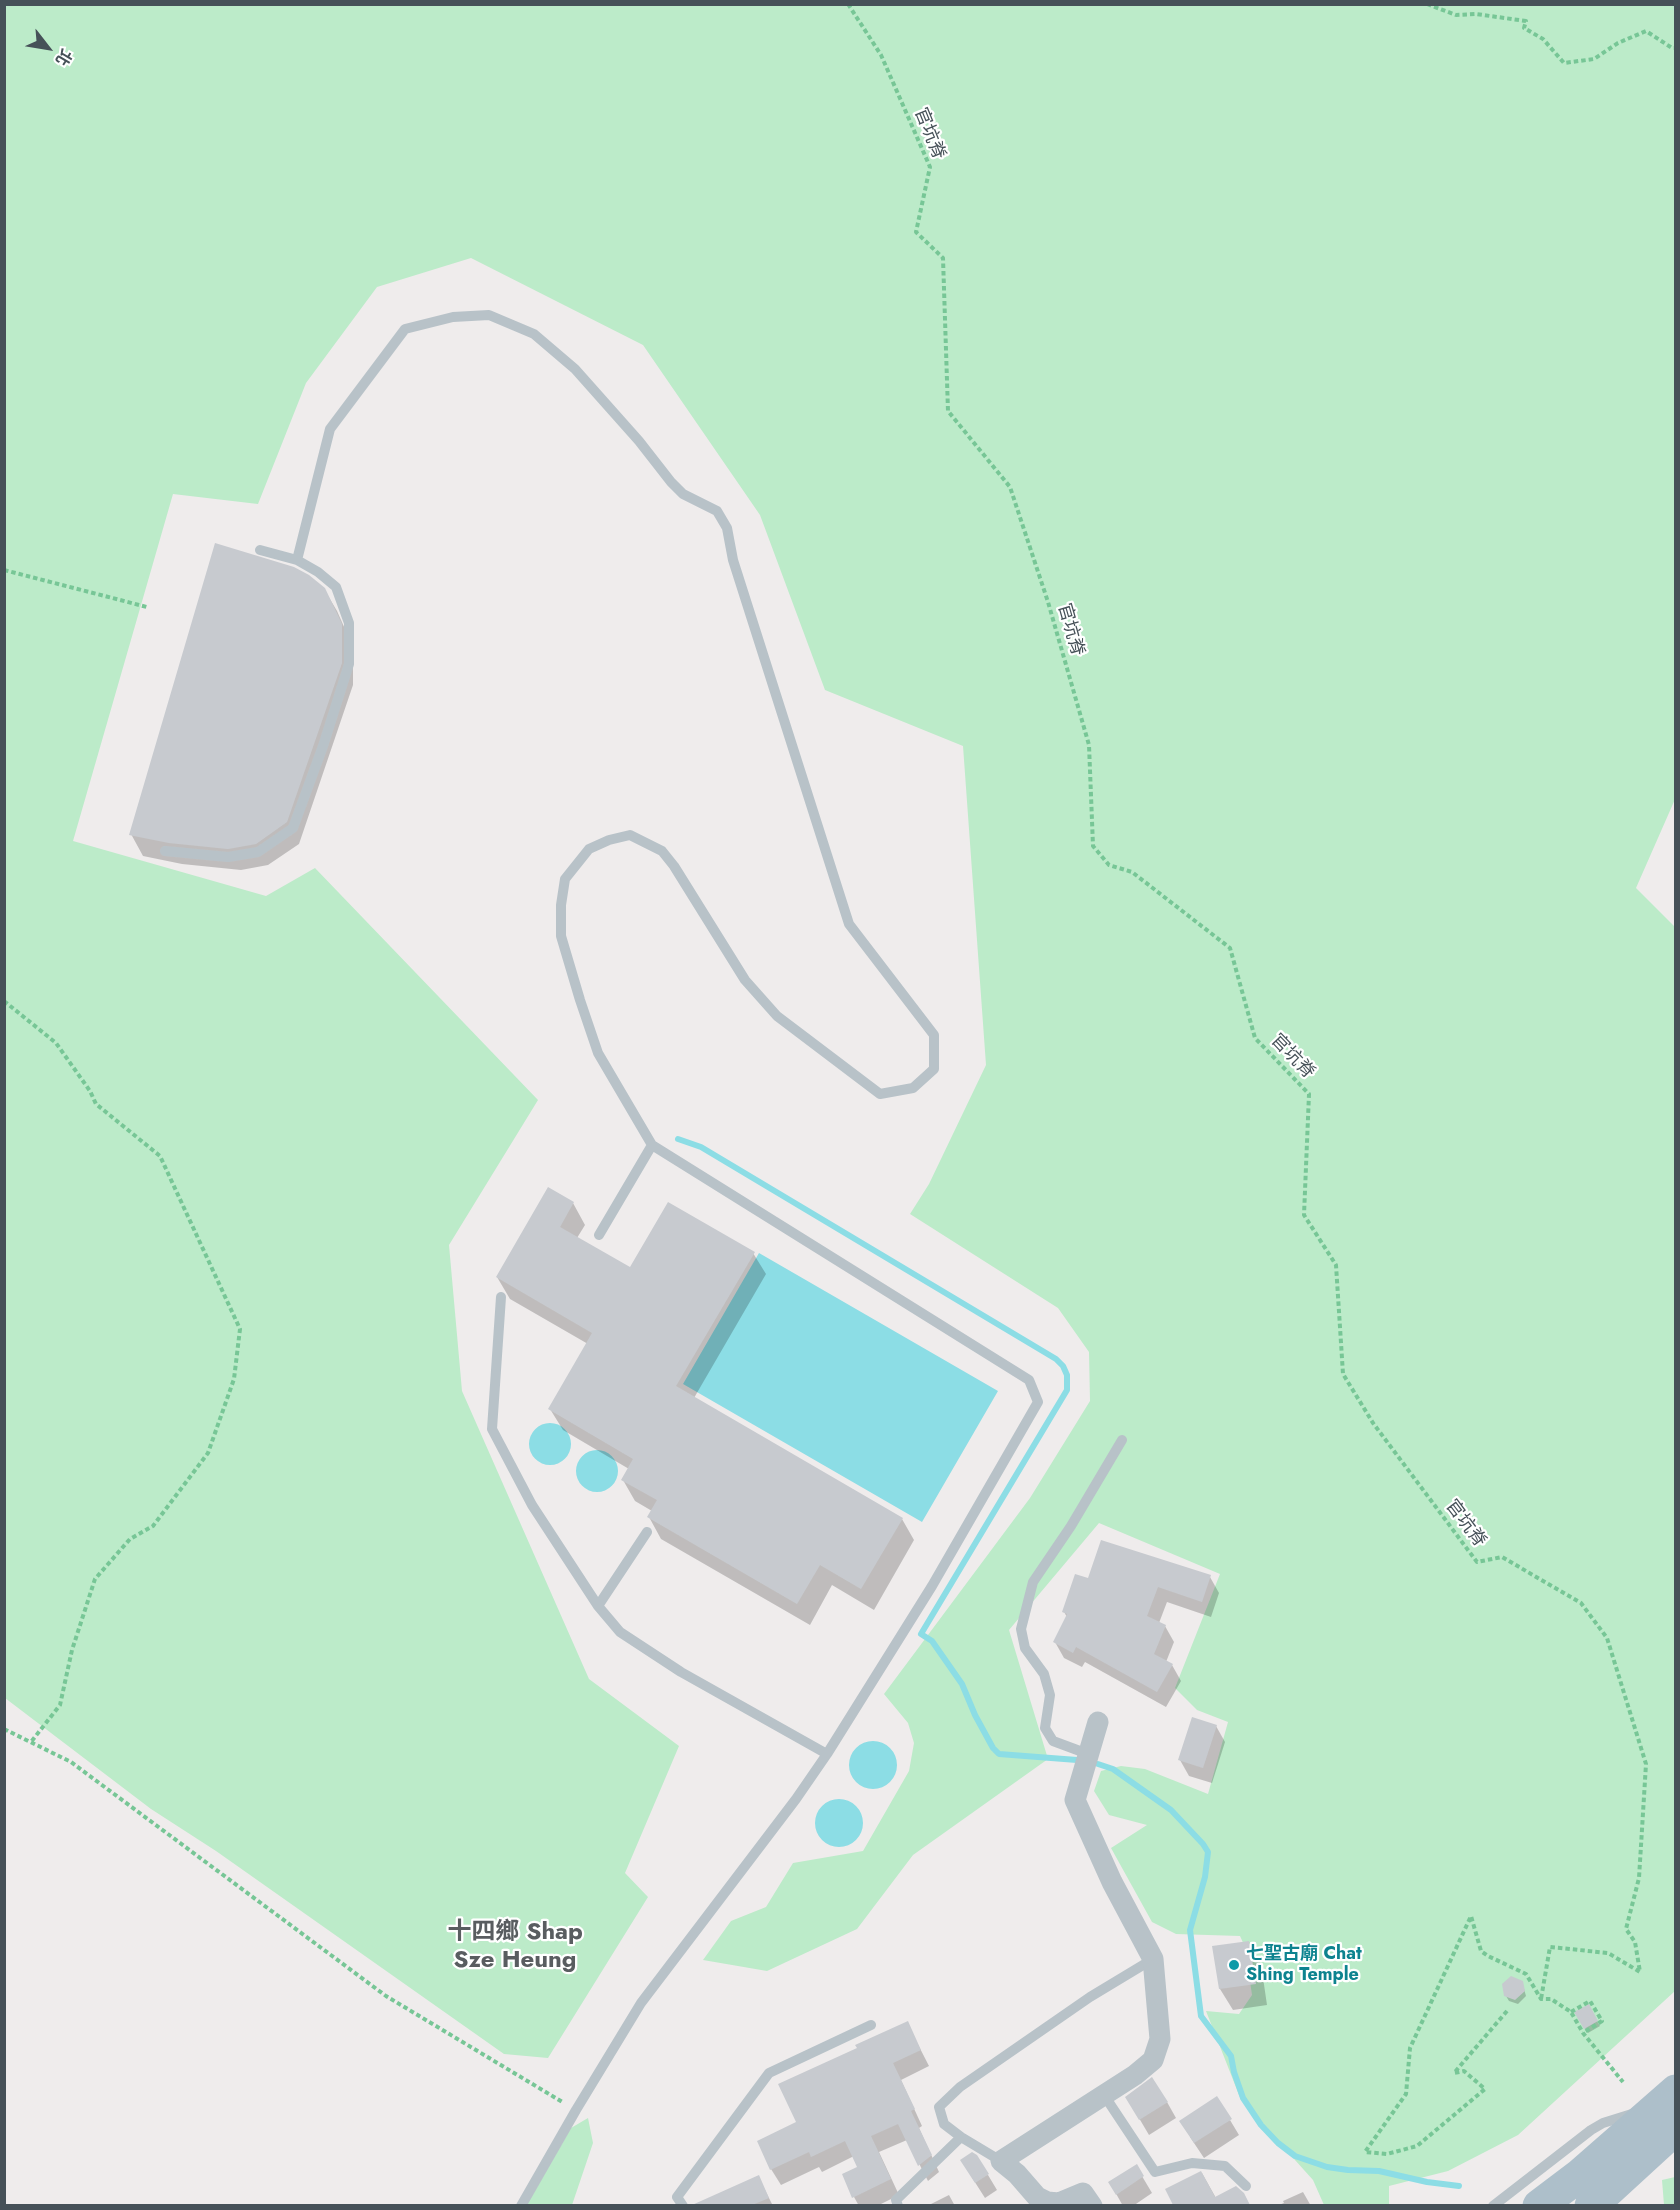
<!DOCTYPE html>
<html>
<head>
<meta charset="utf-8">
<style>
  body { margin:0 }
  #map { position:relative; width:1680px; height:2210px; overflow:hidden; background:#efecec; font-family:Jost,"Noto Sans TC",sans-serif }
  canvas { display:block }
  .frame { position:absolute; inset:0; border:6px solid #465158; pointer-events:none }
  .north { position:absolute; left:18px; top:18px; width:60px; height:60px; -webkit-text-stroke:4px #fff; paint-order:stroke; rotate:121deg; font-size:16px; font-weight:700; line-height:24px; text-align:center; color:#465158 }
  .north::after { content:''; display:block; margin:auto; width:21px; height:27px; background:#465158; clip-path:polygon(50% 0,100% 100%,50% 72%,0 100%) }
</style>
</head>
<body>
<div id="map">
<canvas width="1680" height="2210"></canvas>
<div class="frame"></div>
<div class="north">北</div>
</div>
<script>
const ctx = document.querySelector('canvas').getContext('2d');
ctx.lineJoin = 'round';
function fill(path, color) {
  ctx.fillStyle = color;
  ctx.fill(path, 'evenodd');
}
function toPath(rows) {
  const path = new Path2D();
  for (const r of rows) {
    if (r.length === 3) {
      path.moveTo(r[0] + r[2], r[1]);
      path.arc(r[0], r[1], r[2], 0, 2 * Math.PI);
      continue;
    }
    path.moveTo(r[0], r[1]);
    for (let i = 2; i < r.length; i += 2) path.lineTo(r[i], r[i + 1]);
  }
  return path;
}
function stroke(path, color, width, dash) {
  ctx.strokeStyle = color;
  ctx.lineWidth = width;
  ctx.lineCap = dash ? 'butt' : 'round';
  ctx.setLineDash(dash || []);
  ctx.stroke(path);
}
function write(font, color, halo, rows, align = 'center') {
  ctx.font = font + ' Jost,"Noto Sans TC",sans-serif';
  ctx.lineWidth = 4.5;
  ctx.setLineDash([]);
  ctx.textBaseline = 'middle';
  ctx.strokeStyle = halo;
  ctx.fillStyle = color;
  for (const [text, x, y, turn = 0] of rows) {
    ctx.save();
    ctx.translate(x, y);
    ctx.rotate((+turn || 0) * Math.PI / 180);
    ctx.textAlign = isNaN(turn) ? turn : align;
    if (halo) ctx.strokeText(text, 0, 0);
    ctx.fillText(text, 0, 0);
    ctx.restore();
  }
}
const green = toPath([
  [5,5,1675,5,1676,797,1636,888,1676,928,1675,1991,1518,2135,1448,2171,1389,2186,1389,2205,1324,2205,1313,2180,1241,2100,1206,2011,1239,2014,1252,1995,1245,1947,1240,1936,1176,1934,1152,1922,1111,1848,1147,1825,1109,1815,1094,1791,1101,1771,1121,1766,1145,1769,1208,1794,1228,1722,1197,1710,1175,1688,1220,1574,1099,1523,1009,1630,1048,1759,913,1855,857,1929,767,1971,703,1960,731,1921,766,1907,793,1863,863,1851,909,1771,914,1743,908,1723,884,1694,1030,1498,1090,1401,1089,1352,1058,1308,910,1214,929,1184,986,1065,963,746,825,690,760,515,643,345,471,258,377,287,306,383,258,504,173,494,73,841,266,896,315,868,538,1100,449,1245,462,1391,589,1679,679,1746,625,1873,648,1897,548,2058,504,2054,216,1851,151,1809,5,1698],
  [588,2118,593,2143,572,2205,526,2206,571,2128],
  [1675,2177,1675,2205,1664,2205,1662,2180]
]);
const water = toPath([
  [759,1253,998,1391,922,1522,683,1384],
  [550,1444,21],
  [597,1471,21],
  [873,1765,24],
  [839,1823,24]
]);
const shadow = toPath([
  [324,589,337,611,353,647,353,685,299,844,268,865,241,870,182,864,143,856,131,834],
  [573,1203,585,1225,577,1238,631,1269,753,1253,766,1274,694,1398,902,1519,914,1540,874,1610,832,1585,810,1625,661,1539,649,1517,652,1511,635,1501,623,1480,629,1469,563,1430,550,1409,588,1344,510,1299,497,1277],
  [1210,1577,1219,1593,1211,1617,1167,1602,1159,1623,1165,1626,1174,1642,1166,1662,1172,1665,1181,1681,1166,1707,1085,1662,1082,1667,1064,1658,1055,1642,1067,1617,1064,1612,1089,1580],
  [1216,1726,1225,1742,1212,1783,1189,1776,1180,1760],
  [1249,1942,1261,1964,1267,2005,1233,2010,1220,1989,1214,1948],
  [1522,1982,1526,1996,1518,2004,1509,2001,1506,1996],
  [1588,2006,1600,2026,1588,2033,1576,2013],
  [907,2023,929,2066,901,2080,922,2126,919,2128,939,2172,928,2181,907,2140,879,2152,899,2195,877,2206,859,2206,854,2197,859,2168,854,2156,822,2172,819,2167,781,2185,771,2169,798,2123,859,2049],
  [1167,2102,1176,2118,1149,2135,1136,2113],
  [1230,2120,1239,2135,1204,2158,1190,2137],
  [1136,2166,1152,2193,1133,2206,1123,2206,1110,2183],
  [1202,2173,1216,2198,1243,2194,1250,2206,1174,2206,1167,2190],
  [988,2175,997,2190,985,2198,971,2176],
  [758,2176,773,2206,718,2206,713,2197],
  [1303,2192,1311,2206,1276,2206,1284,2203,1283,2201],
  [949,2195,955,2206,931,2206,931,2204]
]);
const stream = toPath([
  [678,1139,701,1147,1056,1359,1063,1366,1067,1375,1067,1390,921,1634,932,1641,962,1684,975,1715,993,1748,999,1754,1077,1760],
  [1098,1764,1113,1769,1171,1810,1203,1844,1208,1852,1205,1877,1190,1930,1201,2016,1231,2056,1234,2072,1243,2098,1261,2125,1278,2143,1295,2156,1327,2167,1348,2170,1379,2171,1427,2182,1459,2186]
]);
const building = toPath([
  [215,543,294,567,309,575,325,588,342,624,342,663,287,822,256,844,228,849,169,843,129,835],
  [548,1187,574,1202,560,1227,630,1267,668,1202,755,1252,676,1386,903,1518,861,1589,820,1565,797,1604,647,1517,657,1500,621,1480,633,1459,548,1409,592,1333,496,1277],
  [1101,1540,1211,1575,1202,1602,1158,1587,1147,1616,1166,1625,1154,1654,1173,1664,1157,1692,1076,1647,1073,1653,1053,1642,1067,1614,1062,1612,1075,1574,1088,1578],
  [1192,1717,1217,1725,1203,1768,1178,1760],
  [1249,1941,1256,1984,1219,1989,1212,1946],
  [1511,1976,1523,1981,1525,1991,1515,2000,1504,1996,1502,1984],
  [1589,2004,1598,2021,1584,2029,1574,2012],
  [908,2021,921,2050,893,2063,915,2109,911,2111,932,2155,918,2166,898,2124,871,2136,891,2179,852,2198,842,2174,857,2167,845,2141,811,2157,809,2152,770,2170,757,2141,796,2122,778,2084,857,2048,855,2045],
  [1152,2077,1168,2102,1139,2120,1125,2097],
  [1217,2096,1232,2119,1194,2143,1179,2121],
  [972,2152,977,2155,989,2174,975,2183,960,2160],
  [1137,2164,1144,2176,1116,2195,1108,2182],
  [1201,2171,1215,2197,1236,2186,1244,2193,1250,2205,1173,2205,1165,2189],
  [759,2175,769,2198,752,2205,692,2205]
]);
const path = toPath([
  [848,4,881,55,930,167,916,232,943,258,948,411,1010,487,1048,602,1089,745,1093,846,1109,865,1132,872,1230,948,1255,1038,1309,1094,1304,1215,1336,1265,1343,1374,1373,1423,1477,1562,1502,1557,1581,1603,1607,1638,1646,1764,1639,1878,1626,1929,1635,1942,1640,1972,1608,1953,1550,1947,1541,1999],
  [1427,4,1456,15,1476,14,1526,21,1524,28,1543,39,1564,63,1594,59,1618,43,1646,31,1672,48,1676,48],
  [4,570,147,607],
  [4,1001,56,1043,90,1091,96,1104,160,1156,240,1329,234,1379,208,1453,153,1526,130,1539,95,1579,72,1650,60,1705,31,1742],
  [4,1729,71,1762,386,1996,564,2103],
  [1507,2011,1454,2073,1464,2071,1485,2089,1417,2146,1387,2154,1365,2152,1406,2094,1410,2048,1471,1916,1481,1951,1488,1956,1526,1974,1541,1999,1551,1999,1571,2012,1583,2033,1623,2082],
  [1571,2012,1590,2001,1602,2021,1583,2033]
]);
const lane = toPath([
  [260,550,297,560],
  [165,851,228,857,258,852,293,828,323,746,349,664,349,623,336,587,318,572,297,560,330,429,405,329,453,317,489,315,534,334,575,369,639,441,671,482,683,494,717,511,727,528,733,560,849,924,934,1035,934,1069,913,1088,880,1094,777,1016,745,980,674,866,662,851,630,835,609,840,589,849,565,879,561,905,561,936,580,1000,598,1053,652,1145,1029,1380,1038,1402,932,1586,827,1754,796,1799,641,2003,576,2110,521,2206],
  [599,1235,652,1145],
  [501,1297,492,1429,532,1505,598,1606,620,1632,681,1672,827,1754],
  [598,1606,647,1532],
  [1088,1754,1053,1741,1045,1728,1050,1695,1044,1674,1025,1648,1021,1629,1033,1582,1071,1526,1122,1440],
  [1104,2095,1155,2172,1192,2163,1225,2166,1246,2186],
  [1001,2161,961,2137,944,2124,939,2107,960,2087,1090,1997,1153,1959],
  [683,2206,677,2197,769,2073,871,2025],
  [898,2206,896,2200,961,2137],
  [1493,2206,1591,2130,1603,2123,1635,2113]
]);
const street = toPath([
  [1092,2206,1083,2193,1059,2203,1047,2202,1037,2197,1017,2174,1001,2161,1135,2075,1153,2060,1160,2039,1153,1959,1112,1882,1075,1800,1098,1722]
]);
const primary = toPath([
  [1539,2206,1580,2175,1676,2091],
  [1591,2206,1676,2128]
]);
const markers = [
  [1234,1965,6,"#0f9aa8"]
];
const streetNames = [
  ["官坑脊",929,134,68],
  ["官坑脊",1070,630,74],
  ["官坑脊",1292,1057,46],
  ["官坑脊",1465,1524,53]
];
const cultureNames = [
  ["七聖古廟 Chat",1246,1955],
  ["Shing Temple",1246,1976]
];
const districtNames = [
  ["十四鄉 Shap",515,1933],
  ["Sze Heung",515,1961]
];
fill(green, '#bcebc9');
fill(water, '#8cdde5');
fill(shadow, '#0003');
stroke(stream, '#8cdde5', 6);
fill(building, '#c7cacf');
stroke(path, '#77c696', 4, [4.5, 3]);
stroke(lane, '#b8c2c8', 10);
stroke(street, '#b8c2c8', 21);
stroke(primary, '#adbfca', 33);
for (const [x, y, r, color] of markers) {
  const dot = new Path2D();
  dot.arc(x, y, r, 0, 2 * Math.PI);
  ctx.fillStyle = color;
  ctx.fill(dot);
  stroke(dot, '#fff', 2);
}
write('18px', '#465158', '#fff', streetNames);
write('bold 18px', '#0d838f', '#fff', cultureNames, 'left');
write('bold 24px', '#595d60', '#fff', districtNames);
</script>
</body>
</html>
